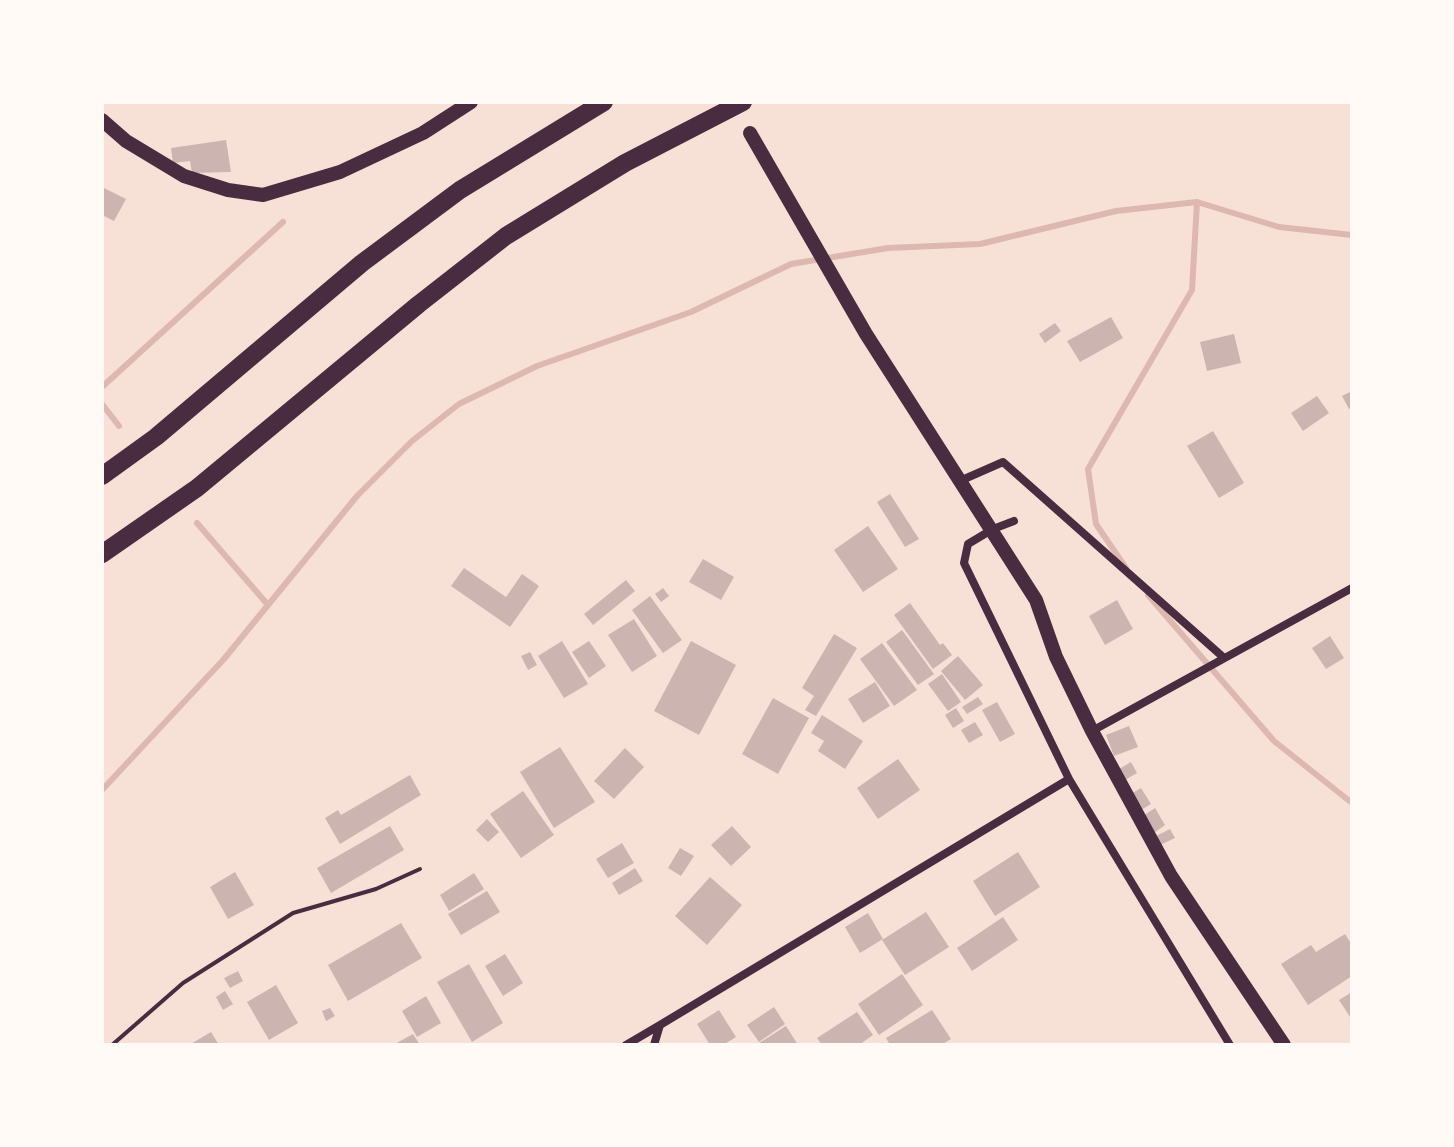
<!DOCTYPE html>
<html>
<head>
<meta charset="utf-8">
<style>
  body { margin:0 }
  #map { position:relative; width:1454px; height:1147px; overflow:hidden; background:#f7e1d7; font-family:Figtree,sans-serif }
  canvas { display:block }
  .frame { position:absolute; inset:0; border:104px solid #fffaf5; pointer-events:none }
</style>
</head>
<body>
<div id="map">
<canvas width="1454" height="1147"></canvas>
<div class="frame"></div>
</div>
<script>
const ctx = document.querySelector('canvas').getContext('2d');
ctx.lineJoin = 'round';
function toPath(rows) {
  const path = new Path2D();
  for (const r of rows) {
    path.moveTo(r[0], r[1]);
    for (let i = 2; i < r.length; i += 2) path.lineTo(r[i], r[i + 1]);
  }
  return path;
}
function stroke(path, color, width, dash) {
  ctx.strokeStyle = color;
  ctx.lineWidth = width;
  ctx.lineCap = dash ? 'butt' : 'round';
  ctx.setLineDash(dash || []);
  ctx.stroke(path);
}
function fill(path, color) {
  ctx.fillStyle = color;
  ctx.fill(path, 'evenodd');
}
const stream = toPath([
  [102,387,283,222],
  [102,404,119,426],
  [197,523,268,605],
  [1126,568,1096,524,1088,469,1192,290,1197,202],
  [1148,595,1274,741,1352,803],
  [102,790,224,659,357,496,412,441,459,404,537,366,691,312,791,264,888,248,980,244,1116,211,1197,202,1279,227,1352,235]
]);
const building = toPath([
  [226,140,231,172,192,173,190,161,173,163,171,148],
  [104,188,126,199,114,221,102,215],
  [1111,317,1123,338,1080,362,1067,341],
  [1055,323,1061,331,1045,343,1039,334],
  [1234,334,1241,363,1207,371,1200,342],
  [1352,391,1352,407,1349,409,1342,396],
  [1317,396,1329,413,1303,431,1291,413],
  [1213,431,1244,483,1219,498,1187,446],
  [890,494,919,539,905,547,877,502],
  [868,526,898,569,863,592,834,550],
  [703,559,734,577,721,600,689,582],
  [464,568,506,597,522,574,539,586,510,627,451,586],
  [626,580,635,591,593,625,584,614],
  [663,588,669,596,661,602,655,594],
  [650,596,682,640,663,653,632,610],
  [1117,600,1133,629,1105,645,1089,616],
  [910,603,940,645,943,643,952,655,933,669,894,615],
  [634,619,657,656,632,672,608,635],
  [902,630,934,674,918,685,886,642],
  [834,634,857,648,816,716,805,710,814,696,802,688],
  [1330,636,1344,658,1326,669,1312,648],
  [562,641,588,684,564,698,538,656],
  [589,641,606,666,589,678,572,652],
  [691,641,736,665,699,735,654,711],
  [882,643,917,690,894,706,860,659],
  [530,652,537,665,528,670,521,656],
  [958,656,983,685,965,700,941,671],
  [942,674,961,702,948,711,928,684],
  [875,682,890,706,863,723,848,699],
  [978,697,983,704,967,714,962,707],
  [773,698,809,718,778,774,742,754],
  [997,702,1015,734,1000,742,982,710],
  [956,708,964,721,953,728,945,715],
  [822,715,863,741,845,769,818,751,824,741,811,733],
  [975,722,983,735,969,743,961,730],
  [1129,726,1138,747,1114,756,1106,735],
  [560,747,595,802,554,828,520,772],
  [625,748,644,767,614,799,594,781],
  [898,759,920,790,878,819,857,788],
  [1131,762,1137,773,1125,780,1119,769],
  [410,775,421,795,340,844,325,818,338,810,341,815],
  [1141,788,1151,804,1141,810,1131,794],
  [523,791,554,835,521,858,490,814],
  [1155,808,1165,825,1154,833,1143,816],
  [487,819,499,832,488,842,476,830],
  [390,826,404,850,331,893,317,868],
  [732,826,751,847,731,866,711,845],
  [1170,829,1175,838,1158,846,1154,837],
  [622,843,634,863,608,878,596,859],
  [680,848,694,856,681,876,668,868],
  [1018,852,1040,887,995,916,973,881],
  [635,868,643,881,619,895,612,883],
  [235,872,254,905,228,919,210,887],
  [474,873,484,889,449,911,440,895],
  [710,877,742,905,707,945,675,916],
  [487,891,500,912,461,935,448,914],
  [926,912,949,947,905,975,882,940],
  [868,913,883,939,860,953,845,927],
  [1003,917,1018,940,972,971,957,948],
  [401,923,422,958,348,1001,328,965],
  [1345,934,1352,945,1352,976,1308,1005,1281,964,1311,945,1316,952],
  [505,954,523,983,503,996,485,966],
  [469,964,503,1023,472,1042,437,982],
  [238,971,243,981,230,988,224,978],
  [902,974,923,1005,879,1035,858,1004],
  [276,985,298,1023,269,1040,247,1002],
  [225,991,233,1004,223,1010,216,997],
  [1352,992,1352,1020,1339,1000],
  [426,996,441,1023,417,1037,402,1011],
  [774,1007,785,1024,759,1042,747,1025],
  [330,1008,335,1016,326,1021,322,1011],
  [719,1010,736,1037,723,1045,710,1045,697,1024],
  [932,1010,951,1039,941,1045,890,1045,886,1038],
  [857,1012,873,1035,859,1045,822,1045,817,1038],
  [786,1026,798,1045,756,1045],
  [211,1032,219,1045,189,1045],
  [413,1034,420,1045,393,1045]
]);
const path = toPath([
  [112,1045,183,983,293,913,376,889,420,869]
]);
const minor = toPath([
  [962,480,1003,462,1223,657],
  [1014,521,993,529,968,544,964,563,1069,779],
  [1092,731,1352,588],
  [626,1045,660,1025],
  [654,1045,660,1025,1069,779,1230,1045]
]);
const tertiary = toPath([
  [102,120,126,141,184,176,228,190,263,195,340,172,423,133,471,102],
  [750,133,866,334,1036,600,1056,657,1092,731,1171,876,1284,1045]
]);
const trunk = toPath([
  [102,476,156,437,362,263,460,190,604,102],
  [102,554,197,488,419,304,506,236,625,163,743,102]
]);
stroke(stream, '#dcb8b0', 6);
fill(building, '#ccb4b1');
stroke(path, '#4a2c40', 4);
stroke(minor, '#4a2c40', 8);
stroke(tertiary, '#4a2c40', 14);
stroke(trunk, '#4a2c40', 18);
</script>
</body>
</html>
